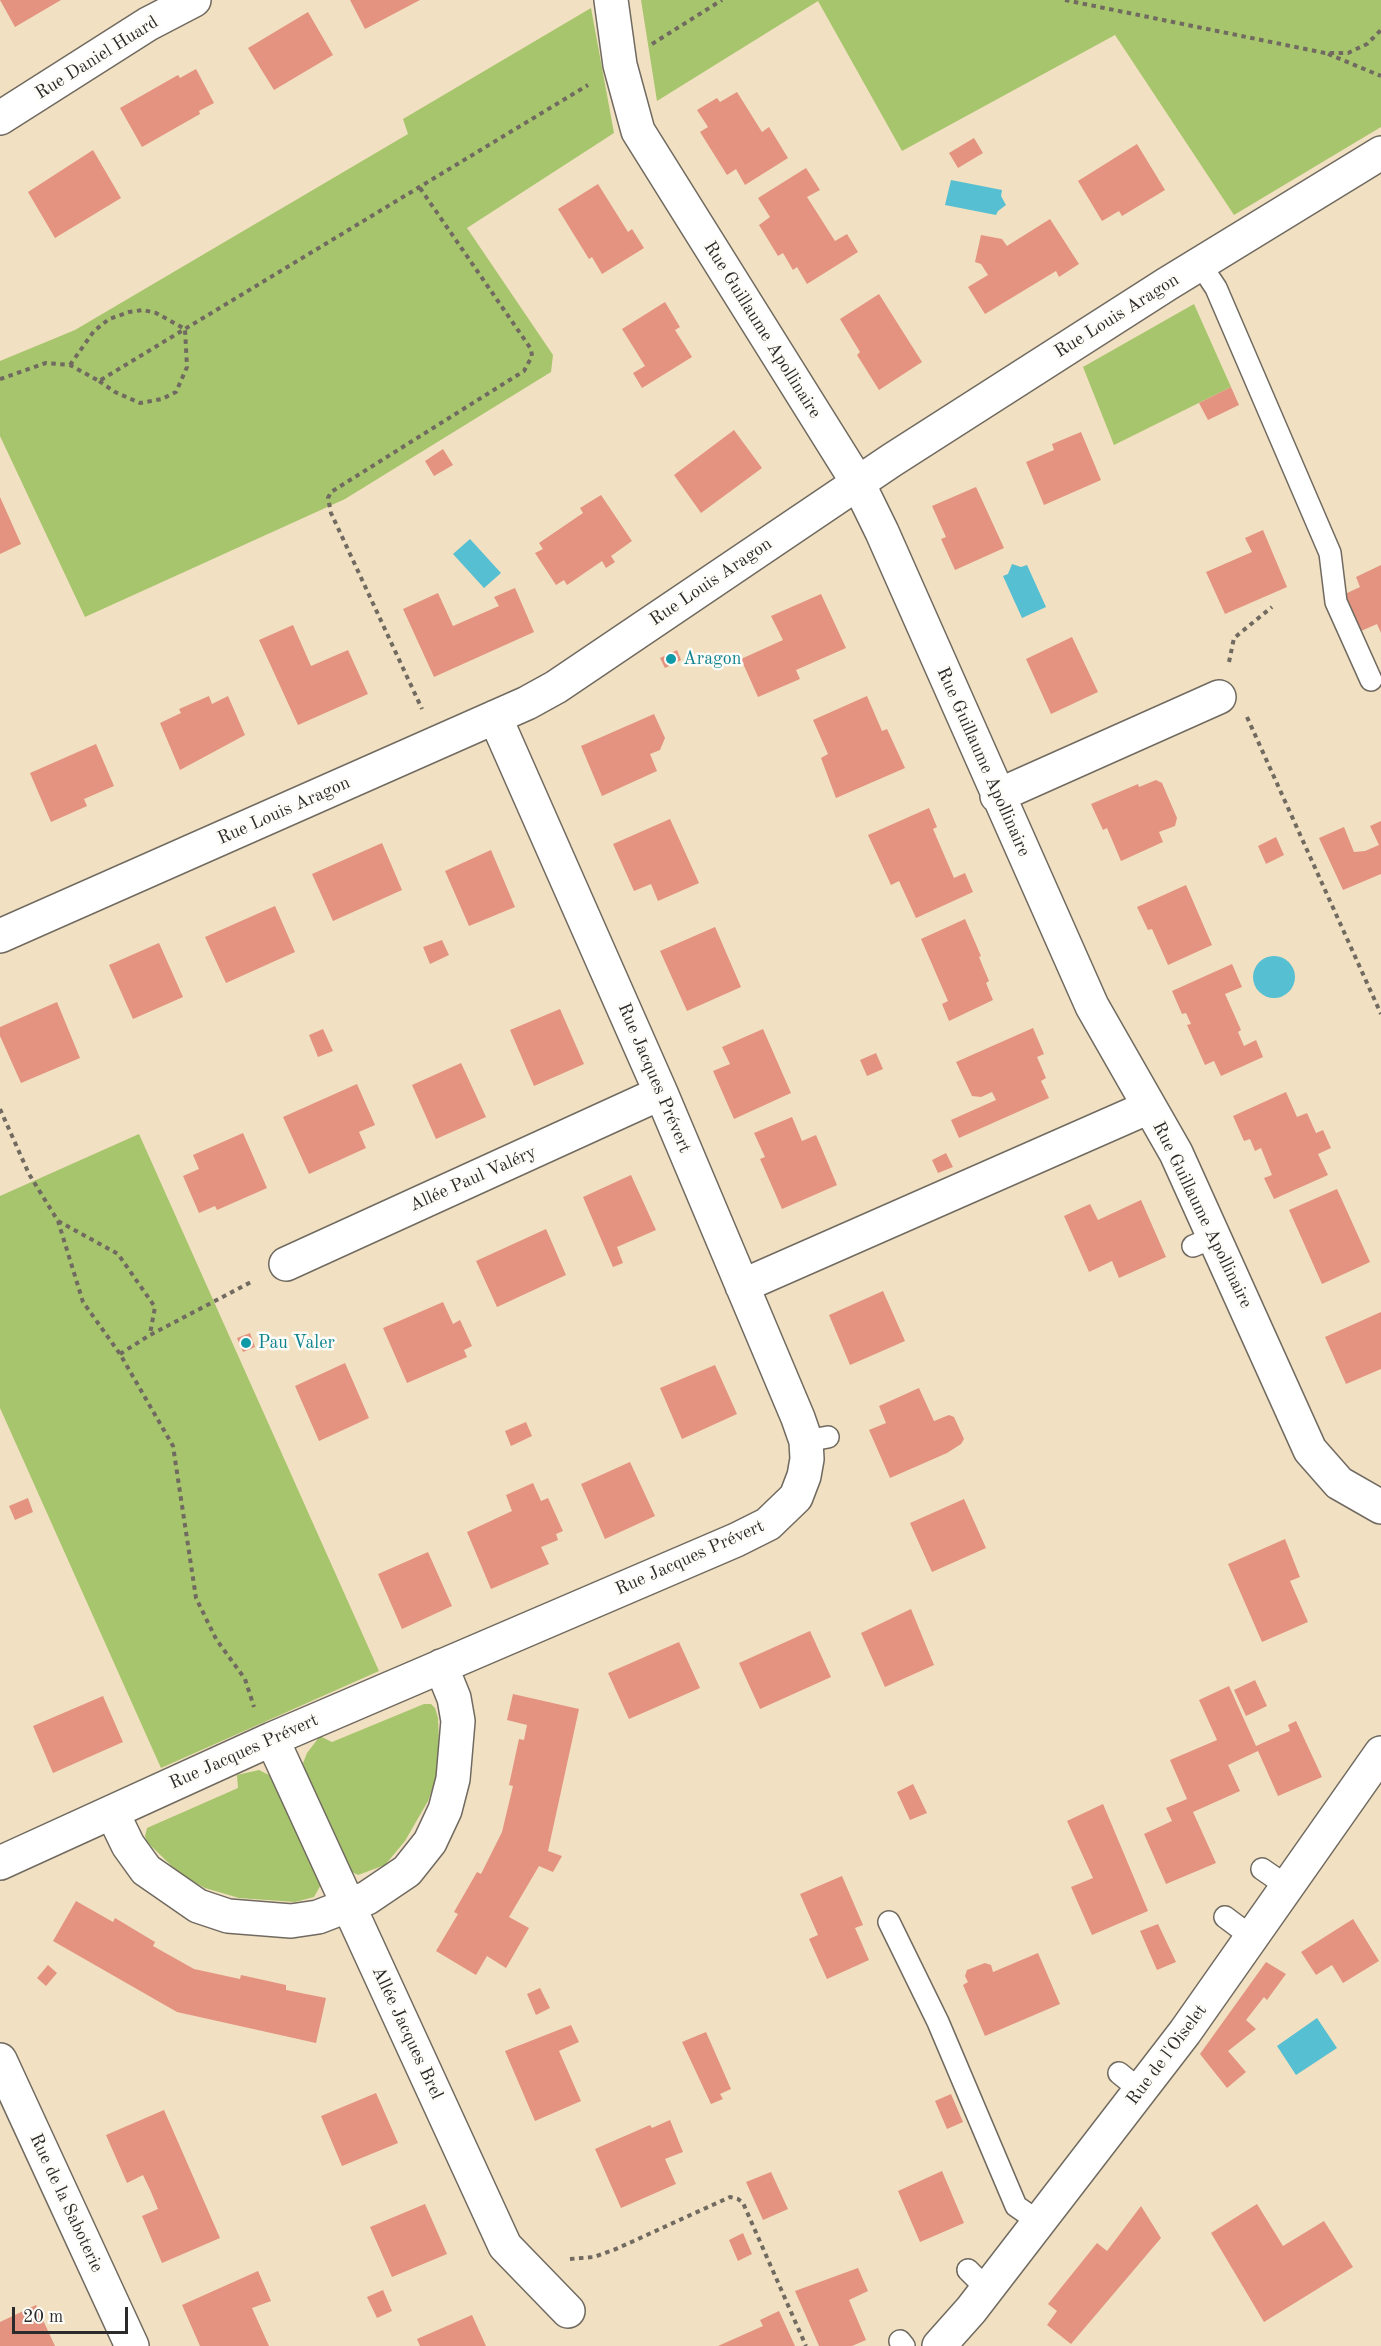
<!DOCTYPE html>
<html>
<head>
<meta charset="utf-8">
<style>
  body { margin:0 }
  #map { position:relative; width:1381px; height:2346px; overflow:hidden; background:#f1e0c1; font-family:"Old Standard TT",serif }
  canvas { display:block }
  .scale { position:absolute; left:12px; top:2307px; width:116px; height:27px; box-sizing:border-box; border:3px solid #2b2b2b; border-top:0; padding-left:8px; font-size:18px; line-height:21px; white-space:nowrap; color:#2b2b2b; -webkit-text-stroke:4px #fdfcf7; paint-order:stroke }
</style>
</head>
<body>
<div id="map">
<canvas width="1381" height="2346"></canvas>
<div class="scale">20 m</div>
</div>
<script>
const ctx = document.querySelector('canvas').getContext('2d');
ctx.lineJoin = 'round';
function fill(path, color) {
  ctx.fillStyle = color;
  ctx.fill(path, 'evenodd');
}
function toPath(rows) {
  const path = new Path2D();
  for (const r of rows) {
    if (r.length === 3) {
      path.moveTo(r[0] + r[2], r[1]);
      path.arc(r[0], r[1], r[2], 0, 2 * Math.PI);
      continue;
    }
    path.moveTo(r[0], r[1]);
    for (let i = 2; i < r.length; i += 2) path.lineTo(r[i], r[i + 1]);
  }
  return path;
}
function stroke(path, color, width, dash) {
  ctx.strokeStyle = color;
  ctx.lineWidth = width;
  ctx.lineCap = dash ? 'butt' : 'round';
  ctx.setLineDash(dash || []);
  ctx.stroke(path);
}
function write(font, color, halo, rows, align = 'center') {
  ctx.font = font + ' "Old Standard TT",serif';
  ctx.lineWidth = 5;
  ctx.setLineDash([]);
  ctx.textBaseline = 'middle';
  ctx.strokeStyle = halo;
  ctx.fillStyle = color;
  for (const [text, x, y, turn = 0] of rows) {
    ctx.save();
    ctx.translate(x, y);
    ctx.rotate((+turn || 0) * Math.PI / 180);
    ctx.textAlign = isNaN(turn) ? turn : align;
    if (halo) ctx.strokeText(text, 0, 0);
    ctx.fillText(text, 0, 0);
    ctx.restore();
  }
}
const green = toPath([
  [641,0,1381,0,1381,127,1234,215,1115,35,902,151,818,1,657,101],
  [591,8,614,133,467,228,553,355,551,372,345,499,85,617,0,436,0,361,75,330,408,134,403,119],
  [1194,304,1231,387,1114,445,1083,367],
  [139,1134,379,1671,161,1768,0,1408,0,1196],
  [424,1704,431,1704,435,1708,438,1718,439,1744,438,1773,428,1801,405,1841,385,1865,358,1875,350,1871,307,1778,303,1763,307,1753,320,1736,332,1742],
  [259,1770,277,1779,323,1881,314,1897,295,1902,239,1898,205,1888,180,1874,147,1842,145,1836,147,1828,238,1788,237,1775]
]);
const water = toPath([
  [951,180,1002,190,1001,196,1006,205,998,211,996,215,945,205],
  [470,539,501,573,484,588,453,554],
  [1012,564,1021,567,1027,565,1046,607,1022,618,1003,576,1008,574],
  [1274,977,21],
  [1317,2018,1337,2048,1296,2075,1277,2046]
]);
const building = toPath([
  [0,0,61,0,15,27],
  [350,0,420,0,365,29],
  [308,12,333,55,274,90,248,48],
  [196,69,214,103,199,111,200,114,142,147,120,108,178,75,180,78],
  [737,92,762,132,769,127,788,158,745,185,736,169,727,175,700,132,708,127,697,110,717,98,720,102],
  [974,138,983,153,958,168,949,153],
  [1137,144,1165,190,1122,216,1119,211,1102,221,1078,181],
  [93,150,121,198,55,238,28,192],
  [806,168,820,190,807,197,835,241,847,234,858,252,807,284,797,267,793,270,783,253,778,256,759,225,770,217,758,198],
  [598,184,628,232,632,229,644,248,602,274,592,257,589,259,558,209],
  [1050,219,1079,264,1059,277,1056,271,985,314,968,287,988,275,981,264,975,262,981,235,1002,239,1007,246],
  [879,294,922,362,879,390,857,355,860,352,840,319],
  [665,302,680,327,675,330,692,357,642,388,633,373,645,366,622,329],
  [1231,387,1239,405,1208,420,1199,403],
  [734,430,762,468,701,513,674,475],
  [1081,432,1101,480,1044,505,1026,462,1054,450,1052,444],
  [443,449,453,465,434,476,425,461],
  [976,487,1004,548,955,570,941,539,946,537,932,506],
  [601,495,632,541,611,556,615,562,606,568,602,561,567,585,564,580,556,585,535,553,543,549,539,543,583,513,580,508],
  [0,497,21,544,0,554],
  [1263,530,1287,587,1225,614,1206,572,1252,552,1245,538],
  [1381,565,1381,633,1377,624,1361,631,1345,594,1360,587,1356,577],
  [515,588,534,632,434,677,403,609,438,593,453,626,499,606,494,597],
  [821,594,846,648,796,670,800,679,758,697,741,659,783,640,771,616],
  [293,625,311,666,348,650,368,694,298,725,259,640],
  [1072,637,1098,692,1051,714,1026,659],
  [677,650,681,660,665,668,660,658],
  [209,696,212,704,228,696,245,735,180,770,160,723,181,713,179,709],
  [867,696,882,731,887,729,905,768,836,798,821,758,828,754,813,720],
  [654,714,665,738,660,750,650,754,657,771,602,796,581,746],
  [96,744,114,786,84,799,87,806,51,822,30,773],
  [1156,780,1162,783,1177,818,1175,826,1159,832,1163,842,1121,861,1107,828,1103,830,1091,804,1138,784,1139,787],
  [929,808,937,827,933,829,954,878,965,873,973,892,916,918,899,881,891,885,868,835],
  [670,819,699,883,658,901,651,884,634,891,613,844],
  [1381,821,1381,874,1343,890,1319,838,1344,827,1354,852,1365,851,1379,845,1370,826],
  [1276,837,1284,855,1266,864,1258,846],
  [382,843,402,890,333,921,312,874],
  [491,850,515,907,469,926,445,871],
  [1186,885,1212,945,1168,965,1152,929,1148,930,1137,907],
  [275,906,295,952,226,983,205,937],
  [965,919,981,956,979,957,989,981,986,983,993,1000,949,1021,942,1004,948,1001,921,939],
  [715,927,741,987,687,1011,660,951],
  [442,940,449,955,430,964,423,947],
  [159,943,183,997,133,1019,109,965],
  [1232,964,1242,987,1225,994,1241,1030,1238,1032,1244,1046,1256,1040,1263,1057,1221,1076,1214,1061,1205,1065,1187,1025,1191,1024,1186,1013,1182,1014,1172,991],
  [57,1002,80,1058,21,1083,0,1036,0,1027],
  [560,1009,584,1064,534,1086,510,1030],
  [1033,1028,1044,1054,1037,1057,1046,1078,1041,1081,1049,1098,959,1138,951,1120,996,1100,992,1092,981,1097,972,1096,956,1062],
  [323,1029,333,1051,318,1057,309,1035],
  [763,1029,791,1093,734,1119,713,1071,730,1064,722,1047],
  [876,1053,883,1069,867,1076,860,1060],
  [461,1063,486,1117,436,1139,412,1085],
  [357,1084,375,1125,359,1132,366,1148,309,1174,283,1117],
  [1286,1092,1297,1117,1307,1113,1316,1133,1323,1130,1331,1148,1318,1154,1328,1175,1274,1199,1264,1178,1272,1175,1261,1148,1255,1151,1250,1139,1244,1141,1233,1116],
  [792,1117,802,1141,816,1135,837,1185,782,1209,760,1159,765,1157,754,1133],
  [243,1133,267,1188,217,1210,215,1206,199,1213,183,1176,199,1169,193,1155],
  [946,1153,953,1167,938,1173,932,1160],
  [631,1175,656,1230,617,1247,623,1263,613,1267,583,1197],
  [1337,1189,1370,1262,1322,1284,1289,1210],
  [1141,1200,1166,1257,1119,1278,1112,1261,1089,1272,1064,1216,1090,1204,1098,1220],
  [546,1229,566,1275,497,1307,476,1261],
  [883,1291,905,1341,850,1365,829,1315],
  [443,1302,453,1324,460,1320,472,1346,464,1350,467,1357,407,1383,383,1328],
  [1381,1312,1381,1369,1346,1384,1325,1337],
  [250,1333,255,1347,243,1352,237,1338],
  [345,1363,369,1418,319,1441,295,1386],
  [715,1365,737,1414,682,1439,660,1388],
  [919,1388,934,1421,949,1415,954,1417,964,1439,961,1444,947,1453,890,1478,869,1430,886,1423,879,1406],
  [526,1422,532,1436,511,1446,505,1431],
  [630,1462,655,1516,605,1539,581,1484],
  [533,1483,541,1501,548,1498,563,1531,556,1534,558,1540,541,1547,549,1564,491,1589,467,1532,512,1511,506,1495],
  [28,1498,33,1512,15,1520,9,1506],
  [964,1499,986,1548,932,1572,910,1523],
  [1285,1539,1300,1577,1290,1581,1308,1622,1262,1642,1228,1564],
  [428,1552,452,1606,402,1629,378,1574],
  [911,1609,934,1665,885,1687,861,1633],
  [810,1631,831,1677,760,1709,739,1663],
  [679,1642,700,1688,629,1719,608,1673],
  [1255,1680,1267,1706,1246,1716,1234,1690],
  [1229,1686,1256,1746,1290,1731,1288,1725,1296,1721,1322,1777,1278,1796,1258,1751,1228,1765,1240,1791,1193,1812,1216,1863,1166,1884,1144,1834,1172,1821,1166,1808,1187,1799,1170,1760,1217,1740,1199,1700],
  [513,1694,579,1709,548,1851,562,1856,553,1872,539,1866,509,1917,529,1928,506,1968,487,1956,476,1975,436,1951,458,1914,454,1912,477,1872,481,1874,502,1832,513,1786,509,1785,519,1739,524,1740,527,1725,507,1720],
  [103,1696,123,1742,53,1773,33,1726],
  [913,1784,927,1813,910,1820,897,1792],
  [1103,1804,1148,1911,1092,1935,1071,1887,1093,1878,1067,1821],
  [842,1876,863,1925,855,1928,869,1960,827,1979,809,1939,818,1935,800,1894],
  [76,1901,113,1922,115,1918,155,1942,153,1946,194,1969,240,1979,241,1975,286,1985,286,1990,326,1998,316,2043,177,2012,53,1941],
  [1353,1919,1379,1961,1343,1983,1332,1965,1316,1975,1301,1952],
  [1158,1924,1176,1962,1157,1970,1140,1931],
  [1038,1953,1060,2004,985,2036,963,1985,968,1982,965,1976,967,1970,985,1963,991,1965,993,1972],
  [1266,1962,1286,1974,1267,2000,1264,1997,1246,2020,1256,2029,1228,2051,1246,2072,1227,2088,1200,2054],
  [48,1965,57,1973,46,1986,37,1978],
  [540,1988,550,2008,536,2015,527,1994],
  [571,2025,579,2042,559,2051,581,2101,535,2121,505,2051],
  [706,2032,731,2089,720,2094,723,2099,711,2104,682,2042],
  [376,2093,398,2143,342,2166,321,2116],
  [951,2094,963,2122,947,2129,935,2101],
  [164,2110,220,2238,162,2263,142,2216,158,2209,151,2192,143,2175,127,2183,106,2135],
  [670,2120,683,2152,665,2159,676,2184,621,2208,595,2149,650,2125,652,2128],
  [942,2171,964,2223,920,2242,898,2191],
  [771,2172,788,2209,763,2220,746,2182],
  [425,2204,447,2254,392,2277,370,2227],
  [1257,2204,1283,2246,1324,2221,1353,2267,1264,2322,1211,2233],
  [1141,2206,1161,2238,1071,2344,1047,2325,1057,2311,1048,2304,1097,2243,1107,2251],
  [743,2233,752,2254,738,2261,729,2240],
  [858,2268,868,2291,849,2300,866,2340,852,2346,819,2346,795,2291],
  [258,2271,271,2301,252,2308,269,2346,200,2346,182,2305],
  [383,2290,392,2311,377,2318,367,2297],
  [36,2305,55,2346,0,2346,0,2322],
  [779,2311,795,2346,718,2346,763,2326,760,2320],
  [472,2315,486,2346,420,2346,417,2339]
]);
const path = toPath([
  [1065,0,1325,53,1348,53,1367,44,1381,30],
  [652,44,722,0],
  [1328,54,1381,76],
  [420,188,531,349,532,356,524,371,331,492,328,498,331,513,422,709],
  [70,365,94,331,109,319,129,312,143,310,156,313,185,329,187,367,176,392,162,399,140,403,115,392,99,381],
  [0,379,46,363,70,365,99,381,588,85],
  [1229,662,1234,638,1272,607],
  [1247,717,1381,1014],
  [0,1109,29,1174,58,1221,83,1302,120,1354,173,1446,196,1598,216,1639,245,1679,254,1707],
  [58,1221,118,1254,155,1307,150,1334],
  [120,1354,150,1335,253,1281],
  [570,2259,594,2257,616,2249,730,2197,738,2199,743,2203,806,2346]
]);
const service = toPath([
  [1200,264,1216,288,1330,553,1336,602,1371,680],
  [1193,1246,1215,1237],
  [806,1441,828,1437],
  [1262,1869,1288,1887],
  [1225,1917,1253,1938],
  [889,1922,938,2022,1016,2206,1039,2222],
  [1119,2073,1140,2090],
  [968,2270,987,2289],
  [900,2341,904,2346]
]);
const minor = toPath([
  [611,0,620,65,638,131,858,483,882,532,1092,1006,1176,1153,1310,1450,1339,1483,1381,1507],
  [0,118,148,24,194,0],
  [997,796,1219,697],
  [0,936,527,703,556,687,892,460,1167,284,1381,153],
  [286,1264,661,1093],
  [742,1286,1149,1107],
  [272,1739,505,2246,568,2311],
  [112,1812,128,1845,146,1870,198,1906,228,1916,291,1921,318,1917,367,1898,407,1871,430,1842,445,1810,453,1779,458,1721,454,1698,441,1666],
  [0,1863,272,1739,736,1540,768,1524,796,1497,804,1476,807,1459,806,1441,798,1418,661,1093,495,717],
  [0,2060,132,2346],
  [939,2346,971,2310,1185,2032,1381,1753]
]);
const markers = [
  [671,659,6,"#0f9aa8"],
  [246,1343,6,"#0f9aa8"]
];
const streetNames = [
  ["Rue Daniel Huard",97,58,-32],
  ["Rue Louis Aragon",1117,316,-32],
  ["Rue Guillaume Apollinaire",762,330,58],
  ["Rue Louis Aragon",711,582,-34],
  ["Rue Guillaume Apollinaire",983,762,66],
  ["Rue Louis Aragon",284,811,-24],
  ["Rue Jacques Prévert",654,1078,67],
  ["Allée Paul Valéry",473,1179,-24],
  ["Rue Guillaume Apollinaire",1202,1215,64],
  ["Rue Jacques Prévert",690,1558,-24],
  ["Rue Jacques Prévert",244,1752,-24],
  ["Allée Jacques Brel",407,2033,65],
  ["Rue de l'Oiselet",1167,2055,-53],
  ["Rue de la Saboterie",66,2203,65]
];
const cultureNames = [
  ["Aragon",683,659],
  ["Pau Valer",258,1343]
];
fill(green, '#a7c56c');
fill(water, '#56bfd2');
fill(building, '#e39380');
stroke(service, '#706a60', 24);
stroke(minor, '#706a60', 36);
stroke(path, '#706a60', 4, [4.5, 4.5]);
stroke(service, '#fff', 21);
stroke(minor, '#fff', 33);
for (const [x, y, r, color] of markers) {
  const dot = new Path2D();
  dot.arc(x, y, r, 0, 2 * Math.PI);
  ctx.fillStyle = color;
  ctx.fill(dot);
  stroke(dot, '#fdfcf7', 2);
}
write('18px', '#2b2b2b', '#fdfcf7', streetNames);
write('18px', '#0d838f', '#fdfcf7', cultureNames, 'left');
</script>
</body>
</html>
